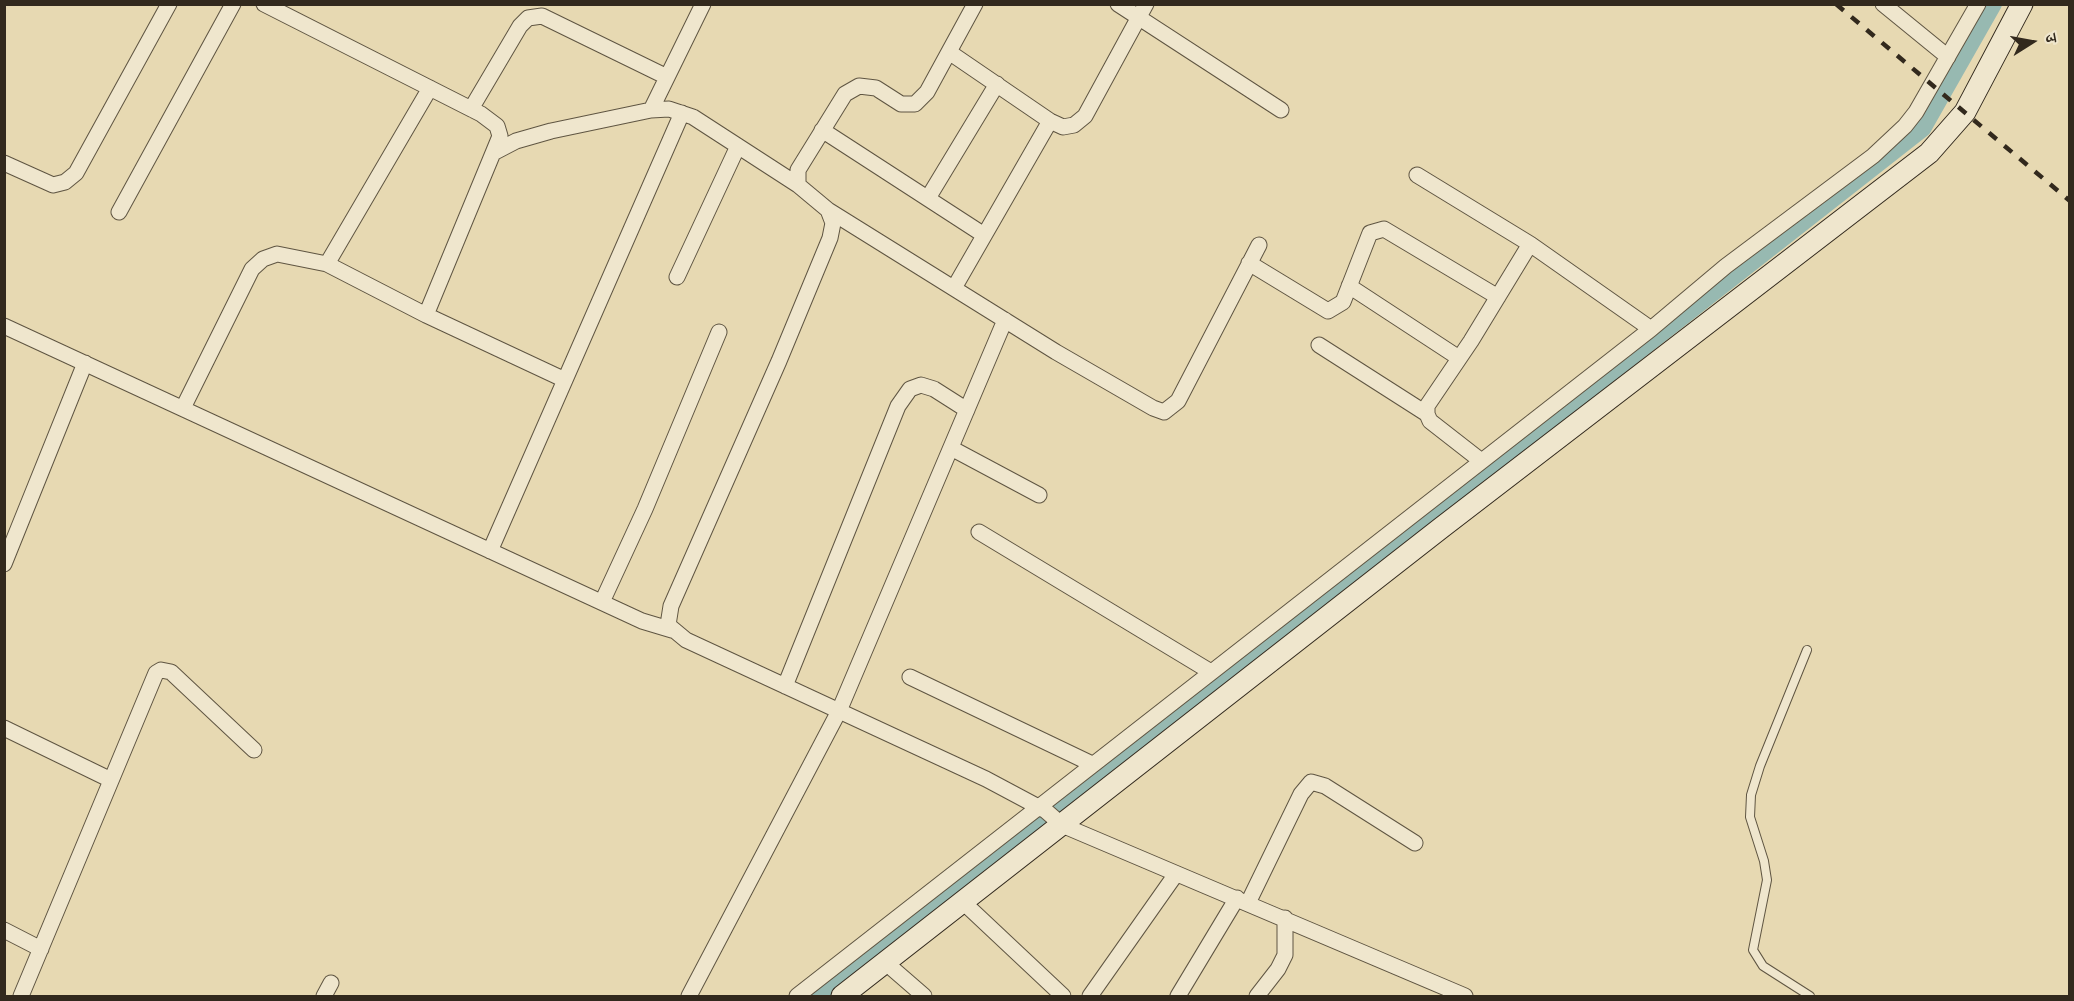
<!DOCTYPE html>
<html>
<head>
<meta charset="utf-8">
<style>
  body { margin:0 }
  #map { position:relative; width:2074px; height:1001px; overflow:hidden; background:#e7d9b2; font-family:"Old Standard TT","Noto Serif Devanagari",serif }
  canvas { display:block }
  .frame { position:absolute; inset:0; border:6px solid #32291d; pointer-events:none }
  .north { position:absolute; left:2002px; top:12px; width:60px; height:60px; -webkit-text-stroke:4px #efe6cd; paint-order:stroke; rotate:79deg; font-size:16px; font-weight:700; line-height:24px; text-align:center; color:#32291d }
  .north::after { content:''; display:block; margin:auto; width:21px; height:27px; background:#32291d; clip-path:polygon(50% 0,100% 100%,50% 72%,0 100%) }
</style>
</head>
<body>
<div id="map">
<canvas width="2074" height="1001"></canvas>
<div class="frame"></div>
<div class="north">उ</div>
</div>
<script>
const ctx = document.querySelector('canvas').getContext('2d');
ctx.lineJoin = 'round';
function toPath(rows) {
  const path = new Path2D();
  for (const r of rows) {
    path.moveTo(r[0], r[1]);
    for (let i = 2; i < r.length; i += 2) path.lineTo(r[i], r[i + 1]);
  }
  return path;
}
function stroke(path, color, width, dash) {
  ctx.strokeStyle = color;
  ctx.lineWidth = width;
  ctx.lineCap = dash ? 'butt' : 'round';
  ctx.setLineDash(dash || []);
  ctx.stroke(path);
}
const canal = toPath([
  [817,996,1923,129,1994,4]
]);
const lane = toPath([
  [1807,650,1760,766,1751,795,1750,817,1764,861,1767,880,1753,950,1763,966,1810,996]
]);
const street = toPath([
  [264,4,481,114,497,126,500,136,493,153,426,315],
  [975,4,927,92,915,104,901,104,876,88,859,86,845,94,798,170,798,185,828,210,833,223,830,238,779,361,671,606,668,625,686,640,986,779,1046,811,1062,825,1465,996],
  [1118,4,1281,110],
  [1883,4,1948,57],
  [949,52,1050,121,1063,127,1074,125,1085,116,1146,4],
  [471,109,520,26,528,18,542,16,667,77],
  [651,110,703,4],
  [822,130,984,235],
  [493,153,516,141,551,131,651,110,669,109,693,117,798,185],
  [4,163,53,185,65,182,76,173,169,4],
  [1417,175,1530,244,1651,329],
  [928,198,997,84],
  [828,210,1056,352,1153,408,1164,412,1178,401,1259,245],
  [119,212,233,4],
  [1249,263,1328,311,1343,302,1370,233,1384,229,1498,297],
  [327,264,430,88],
  [677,277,738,146],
  [1349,286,1459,358],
  [954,288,1050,121],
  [4,326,642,621,672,630],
  [1319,345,1427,414],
  [183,408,252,269,263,259,277,254,327,264,426,315,565,380],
  [951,448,1039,495],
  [1480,460,1430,421,1427,414,1427,406,1471,341,1530,244],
  [979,532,1211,672],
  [490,551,682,113],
  [4,564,85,363],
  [602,602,645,509,719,332],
  [910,677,1092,764],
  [785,686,898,406,910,389,921,385,934,389,967,410],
  [4,728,111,780],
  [963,902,1063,996],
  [1248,903,1301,794,1311,782,1325,786,1415,843],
  [4,930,41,949],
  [886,963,924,996],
  [21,996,156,673,161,670,171,672,254,750],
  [324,996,331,983],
  [689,996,839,711,1005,320],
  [797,996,1651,329,1726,266,1873,156,1905,126,1916,112,1978,4],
  [1090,996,1176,874],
  [1178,996,1237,898],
  [1257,996,1278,969,1285,955,1285,918]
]);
const secondary = toPath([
  [842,996,1441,528,1929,153,1965,112,2022,4]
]);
const rail = toPath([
  [1836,4,2070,201]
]);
stroke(canal, '#97b9b1', 16);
stroke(lane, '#5f5542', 10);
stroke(street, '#5f5542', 17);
stroke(secondary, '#32291d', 23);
stroke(lane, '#efe6cd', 8);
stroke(street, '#efe6cd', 15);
stroke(secondary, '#efe6cd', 21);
stroke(rail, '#32291d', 4.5, [10, 10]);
</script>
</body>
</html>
